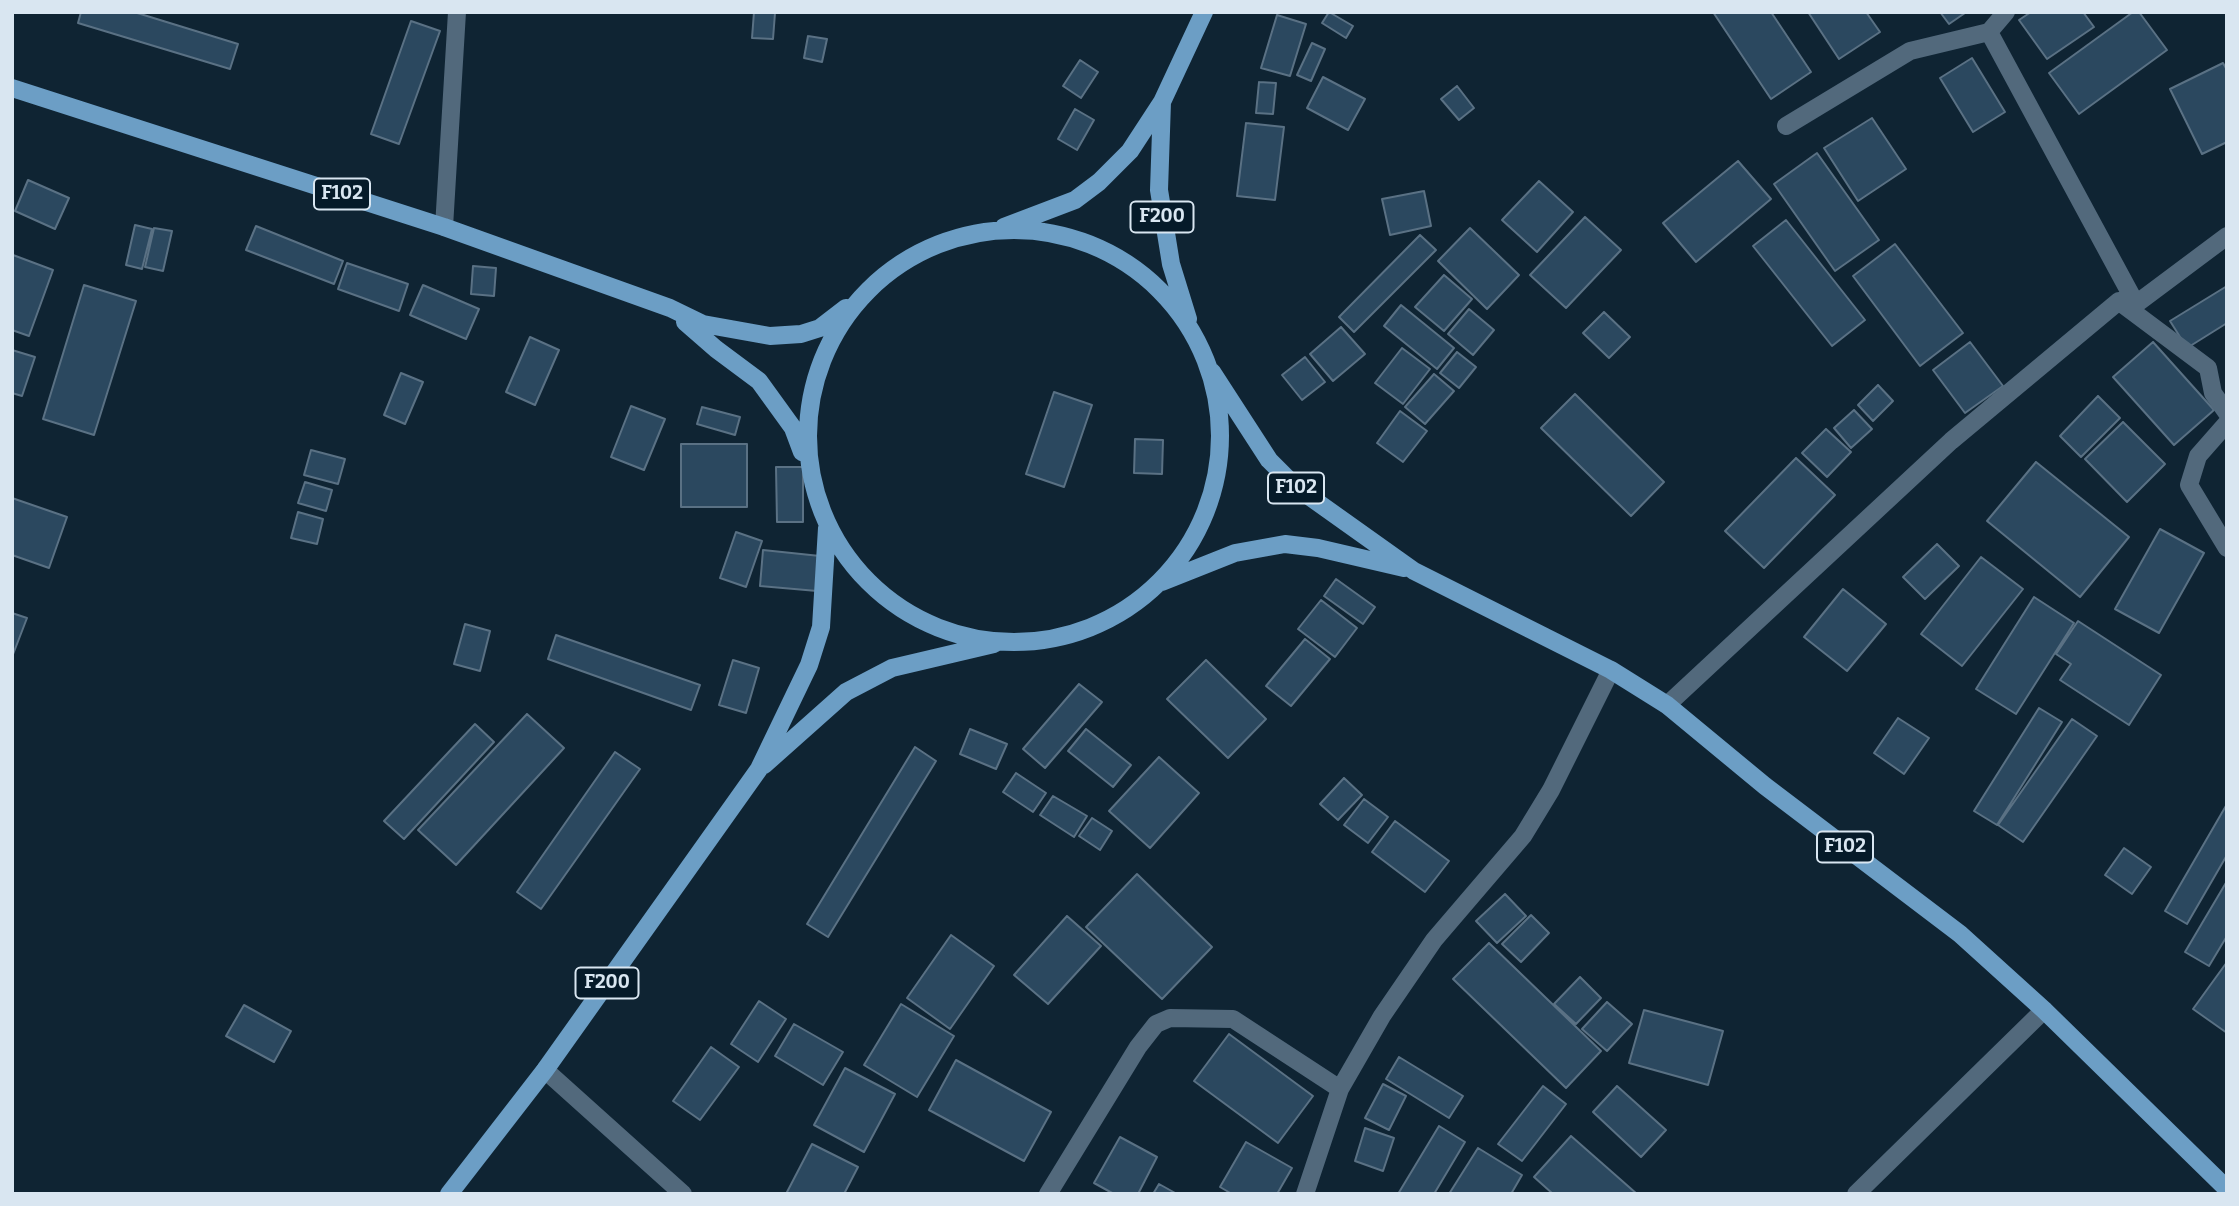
<!DOCTYPE html>
<html>
<head>
<meta charset="utf-8">
<style>
  body { margin:0 }
  #map { position:relative; width:2239px; height:1206px; overflow:hidden; background:#0f2433; font-family:Bitter,serif }
  canvas { display:block }
  .frame { position:absolute; inset:0; border:14px solid #d9e6f1; pointer-events:none }
</style>
</head>
<body>
<div id="map">
<canvas width="2239" height="1206"></canvas>
<div class="frame"></div>
</div>
<script>
const ctx = document.querySelector('canvas').getContext('2d');
ctx.lineJoin = 'round';
function fill(path, color) {
  ctx.fillStyle = color;
  ctx.fill(path, 'evenodd');
}
function toPath(rows) {
  const path = new Path2D();
  for (const r of rows) {
    if (r.length === 3) {
      path.moveTo(r[0] + r[2], r[1]);
      path.arc(r[0], r[1], r[2], 0, 2 * Math.PI);
      continue;
    }
    path.moveTo(r[0], r[1]);
    for (let i = 2; i < r.length; i += 2) path.lineTo(r[i], r[i + 1]);
  }
  return path;
}
function stroke(path, color, width, dash) {
  ctx.strokeStyle = color;
  ctx.lineWidth = width;
  ctx.lineCap = dash ? 'butt' : 'round';
  ctx.setLineDash(dash || []);
  ctx.stroke(path);
}
function write(font, color, halo, rows, align = 'center') {
  ctx.font = font + ' Bitter,serif';
  ctx.lineWidth = 5;
  ctx.setLineDash([]);
  ctx.textBaseline = 'middle';
  ctx.strokeStyle = halo;
  ctx.fillStyle = color;
  for (const [text, x, y, turn = 0] of rows) {
    ctx.save();
    ctx.translate(x, y);
    ctx.rotate((+turn || 0) * Math.PI / 180);
    ctx.textAlign = isNaN(turn) ? turn : align;
    if (halo) ctx.strokeText(text, 0, 0);
    ctx.fillText(text, 0, 0);
    ctx.restore();
  }
}
const building = toPath([
  [81,12,134,12,238,44,230,69,78,23,81,12],
  [754,12,775,13,773,39,752,38,754,12],
  [1329,12,1353,26,1346,38,1322,23,1329,12],
  [1713,12,1771,12,1811,72,1771,99,1713,12],
  [1808,12,1866,12,1880,32,1839,59,1808,12],
  [1940,12,1965,12,1965,13,1949,24,1940,12],
  [2031,12,2083,12,2094,27,2047,59,2019,20,2031,12],
  [2133,12,2139,12,2167,50,2079,114,2049,73,2133,12],
  [1277,15,1306,24,1290,76,1261,68,1277,15],
  [411,21,440,31,399,144,371,134,411,21],
  [808,36,827,39,822,62,804,58,808,36],
  [1312,43,1325,49,1311,81,1297,75,1312,43],
  [1972,58,2005,112,1973,132,1940,78,1972,58],
  [1080,60,1098,72,1081,98,1063,86,1080,60],
  [2223,63,2227,70,2227,142,2202,154,2170,89,2223,63],
  [1323,77,1365,99,1348,130,1307,108,1323,77],
  [1259,82,1276,83,1273,114,1256,113,1259,82],
  [1457,86,1474,108,1459,120,1441,99,1457,86],
  [1075,109,1094,120,1077,150,1058,139,1075,109],
  [1872,118,1906,169,1858,201,1824,148,1872,118],
  [1246,123,1284,127,1275,200,1237,196,1246,123],
  [1817,153,1879,240,1835,271,1774,184,1817,153],
  [1738,161,1771,199,1696,262,1663,223,1738,161],
  [28,180,69,198,55,229,15,211,28,180],
  [1539,181,1573,212,1537,252,1502,220,1539,181],
  [1424,191,1431,226,1390,235,1382,199,1424,191],
  [1585,217,1621,250,1566,308,1530,275,1585,217],
  [1786,220,1865,320,1832,346,1753,246,1786,220],
  [135,225,152,229,142,269,126,265,135,225],
  [256,226,343,261,334,284,246,250,256,226],
  [154,228,172,231,163,271,145,267,154,228],
  [1470,228,1519,275,1487,309,1438,261,1470,228],
  [1420,235,1436,250,1354,332,1339,317,1420,235],
  [1895,244,1963,333,1920,366,1853,276,1895,244],
  [13,255,53,270,29,336,12,330,13,255],
  [347,263,408,284,399,311,338,289,347,263],
  [473,266,496,268,494,296,471,294,473,266],
  [1444,275,1472,299,1444,331,1415,307,1444,275],
  [84,285,136,301,94,435,43,419,84,285],
  [423,285,479,309,466,339,410,315,423,285],
  [2227,286,2227,323,2187,348,2170,321,2227,286],
  [1401,305,1454,348,1437,369,1384,326,1401,305],
  [1469,309,1494,330,1473,355,1448,334,1469,309],
  [1604,312,1630,337,1609,358,1583,333,1604,312],
  [1341,327,1365,354,1333,381,1310,354,1341,327],
  [530,337,559,350,535,405,506,392,530,337],
  [1970,342,2003,386,1965,413,1933,370,1970,342],
  [2153,342,2214,410,2174,445,2113,377,2153,342],
  [1402,348,1430,369,1403,404,1375,383,1402,348],
  [12,350,35,357,22,396,12,393,12,350],
  [1457,352,1476,367,1459,388,1440,373,1457,352],
  [1305,357,1325,382,1302,400,1282,375,1305,357],
  [401,373,423,382,405,424,384,415,401,373],
  [1434,374,1454,391,1425,424,1405,407,1434,374],
  [1878,385,1893,401,1873,421,1858,405,1878,385],
  [1054,392,1092,405,1064,487,1026,474,1054,392],
  [1575,394,1664,482,1631,516,1541,428,1575,394],
  [2098,396,2120,418,2081,457,2060,436,2098,396],
  [631,406,665,419,644,470,611,457,631,406],
  [702,407,740,417,735,435,697,424,702,407],
  [1854,410,1872,429,1851,448,1834,428,1854,410],
  [1400,411,1427,431,1403,462,1377,443,1400,411],
  [2123,422,2165,464,2127,502,2085,459,2123,422],
  [1826,429,1851,452,1827,477,1802,453,1826,429],
  [1135,439,1163,440,1162,474,1134,473,1135,439],
  [681,444,747,444,747,507,681,507,681,444],
  [311,450,345,459,338,484,304,475,311,450],
  [1796,458,1835,495,1764,568,1725,531,1796,458],
  [2036,462,2129,537,2080,597,1987,521,2036,462],
  [776,467,803,467,803,522,777,522,776,467],
  [305,482,332,490,326,511,298,503,305,482],
  [12,498,67,517,49,568,12,555,12,498],
  [298,512,323,519,317,544,291,538,298,512],
  [2160,529,2204,553,2159,633,2115,609,2160,529],
  [736,532,762,541,746,587,720,578,736,532],
  [1937,544,1959,566,1925,599,1903,577,1937,544],
  [763,550,820,556,817,591,760,586,763,550],
  [1981,557,2023,589,1962,666,1921,634,1981,557],
  [1336,579,1375,607,1363,624,1324,596,1336,579],
  [1843,589,1886,624,1847,671,1804,637,1843,589],
  [2034,597,2074,623,2016,714,1976,689,2034,597],
  [1321,600,1357,628,1335,657,1298,629,1321,600],
  [12,613,27,618,12,657,12,613],
  [2078,621,2161,675,2129,725,2060,680,2071,664,2056,654,2078,621],
  [465,624,490,631,480,671,454,664,465,624],
  [556,635,700,685,691,710,548,659,556,635],
  [1305,639,1330,659,1291,706,1266,686,1305,639],
  [733,660,759,668,746,713,719,705,733,660],
  [1206,660,1266,719,1228,758,1167,699,1206,660],
  [1079,684,1102,702,1045,768,1023,749,1079,684],
  [2039,708,2062,722,1997,825,1974,811,2039,708],
  [527,714,564,748,456,865,418,830,527,714],
  [1898,718,1929,738,1904,774,1874,753,1898,718],
  [2072,719,2097,736,2023,842,1998,825,2072,719],
  [475,724,494,742,404,839,384,821,475,724],
  [970,729,1007,744,996,769,960,754,970,729],
  [1086,729,1131,765,1113,787,1068,751,1086,729],
  [915,747,936,761,828,937,807,924,915,747],
  [615,752,640,769,541,909,517,892,615,752],
  [1159,757,1199,793,1150,848,1109,811,1159,757],
  [1016,773,1046,793,1033,812,1003,792,1016,773],
  [1344,778,1362,795,1338,820,1320,804,1344,778],
  [1053,796,1087,816,1074,837,1040,815,1053,796],
  [1364,799,1388,817,1368,843,1344,825,1364,799],
  [2227,804,2227,855,2187,924,2165,911,2227,804],
  [1092,818,1112,831,1100,850,1079,836,1092,818],
  [1395,821,1449,861,1425,892,1372,852,1395,821],
  [2124,848,2151,867,2132,894,2105,875,2124,848],
  [1137,874,1212,947,1162,999,1086,927,1137,874],
  [2227,881,2227,936,2209,966,2185,952,2227,881],
  [1505,894,1526,916,1497,943,1476,921,1505,894],
  [1531,915,1549,933,1521,962,1502,944,1531,915],
  [1067,916,1101,946,1048,1004,1014,975,1067,916],
  [951,935,994,966,950,1029,907,998,951,935],
  [1489,943,1601,1051,1566,1088,1453,979,1489,943],
  [2227,962,2227,1033,2193,1009,2227,962],
  [1580,977,1601,998,1576,1024,1554,1004,1580,977],
  [759,1001,786,1019,758,1062,731,1044,759,1001],
  [1607,1002,1632,1024,1607,1051,1582,1029,1607,1002],
  [901,1004,954,1036,917,1097,864,1065,901,1004],
  [244,1005,291,1031,274,1062,226,1036,244,1005],
  [1644,1010,1723,1031,1708,1085,1629,1063,1644,1010],
  [794,1024,843,1052,823,1085,775,1056,794,1024],
  [1229,1034,1313,1096,1278,1143,1194,1081,1229,1034],
  [711,1047,739,1067,700,1120,673,1101,711,1047],
  [1399,1057,1463,1096,1449,1118,1386,1079,1399,1057],
  [956,1060,1051,1112,1024,1161,929,1110,956,1060],
  [845,1068,895,1094,864,1152,814,1125,845,1068],
  [1383,1084,1406,1096,1389,1130,1365,1118,1383,1084],
  [1543,1086,1566,1104,1522,1161,1498,1144,1543,1086],
  [1617,1086,1666,1130,1641,1157,1593,1112,1617,1086],
  [1439,1126,1465,1142,1434,1194,1398,1194,1439,1126],
  [1365,1128,1394,1138,1383,1171,1355,1161,1365,1128],
  [1571,1136,1637,1194,1553,1194,1534,1177,1571,1136],
  [1120,1137,1157,1157,1138,1194,1114,1194,1094,1183,1120,1137],
  [1246,1142,1292,1168,1277,1194,1232,1194,1220,1187,1246,1142],
  [812,1144,858,1167,844,1194,786,1194,812,1144],
  [1478,1148,1522,1175,1511,1194,1449,1194,1478,1148],
  [1159,1184,1177,1194,1153,1194,1159,1184]
]);
const street = toPath([
  [1989,32,2136,304],
  [1786,126,1910,51,1989,32,2006,12],
  [444,227,457,12],
  [2121,303,2208,368,2213,393,2227,413],
  [2227,423,2198,456,2189,485,2227,548],
  [1667,705,1951,441,2119,301,2136,304,2227,236],
  [545,1070,683,1194],
  [1048,1194,1138,1047,1156,1024,1170,1018,1233,1019,1340,1089],
  [1305,1194,1340,1089,1382,1016,1434,940,1523,836,1551,790,1611,670],
  [1856,1194,2044,1010]
]);
const primary = toPath([
  [12,88,444,227,670,308,703,324,770,336,801,334,820,328,846,308],
  [1162,102,1159,190,1171,264,1188,319],
  [1004,227,1075,200,1099,182,1130,151,1162,102,1204,12],
  [1014,436,206],
  [685,322,716,349,759,381,793,428,802,452],
  [1212,372,1269,460,1296,487,1414,571,1611,670,1667,705,1765,786,1960,934,2044,1010,2227,1189],
  [1162,582,1235,553,1285,544,1318,548,1404,568],
  [764,765,846,692,892,668,994,644],
  [449,1194,545,1070,759,769,809,665,821,627,827,528]
]);
const shields = [
  [342,194,56],
  [1162,217,63],
  [1296,488,56],
  [1845,847,56],
  [607,983,63]
];
const shieldNames = [
  ["F102",342,194],
  ["F200",1162,217],
  ["F102",1296,488],
  ["F102",1845,847],
  ["F200",607,983]
];
fill(building, '#2b485f');
stroke(building, '#5a7184', 2);
stroke(street, '#52697c', 18);
stroke(primary, '#6c9ec5', 18);
for (const [x, y, w] of shields) {
  const box = new Path2D();
  box.roundRect(x - w / 2, y - 15.5, w, 31, 5);
  ctx.fillStyle = '#051a29';
  ctx.fill(box);
  stroke(box, '#d9e6f1', 2);
}
write('bold 19px', '#d9e6f1', null, shieldNames);
</script>
</body>
</html>
